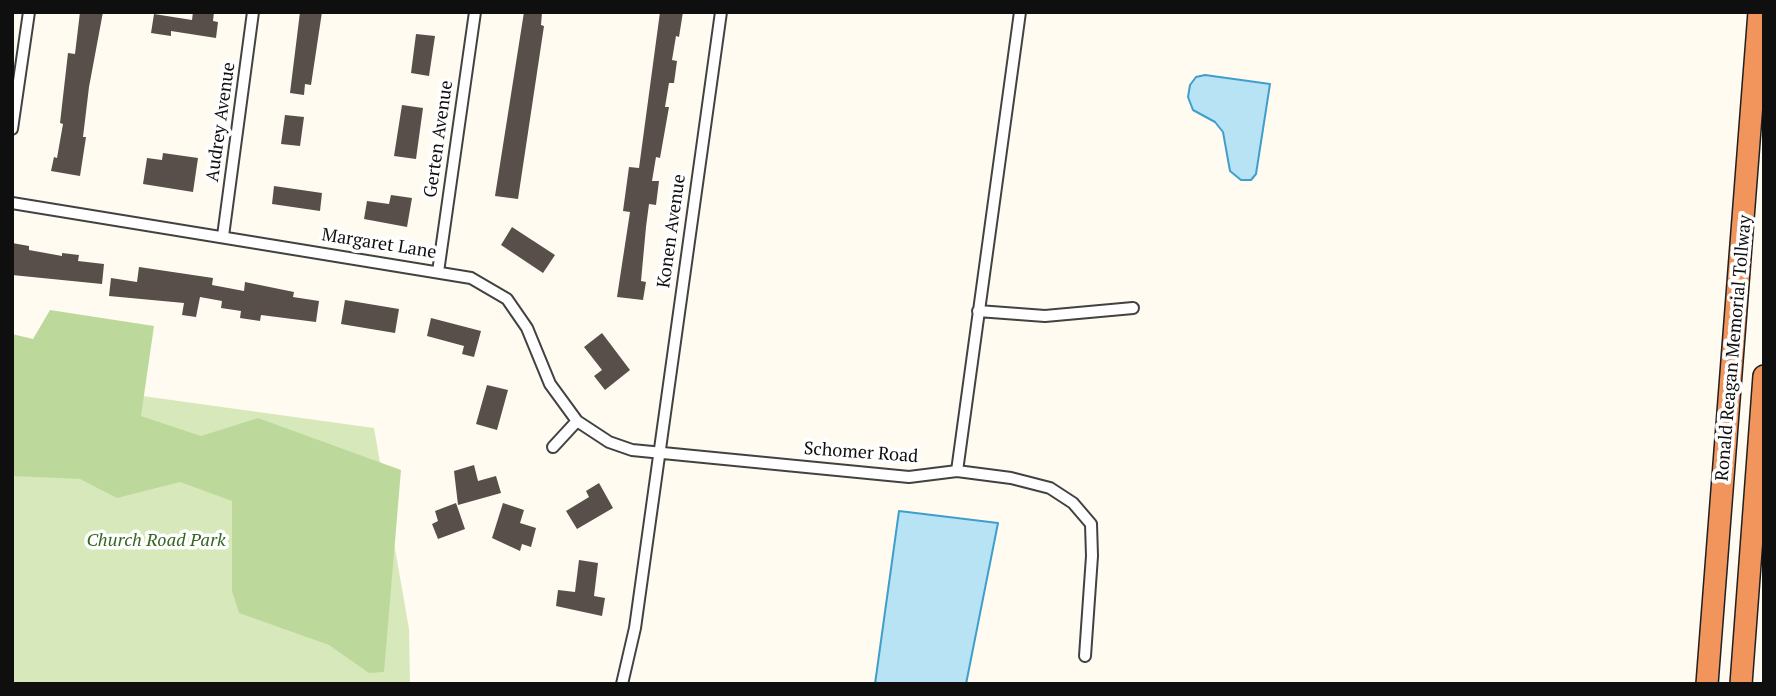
<!DOCTYPE html>
<html>
<head>
<meta charset="utf-8">
<style>
  body { margin:0 }
  #map { position:relative; width:1776px; height:696px; overflow:hidden; background:#fffbf1; font-family:"PT Serif",serif }
  canvas { display:block }
  .frame { position:absolute; inset:0; border:14px solid #0f0f0f; pointer-events:none }
</style>
</head>
<body>
<div id="map">
<canvas width="1776" height="696"></canvas>
<div class="frame"></div>
</div>
<script>
const ctx = document.querySelector('canvas').getContext('2d');
ctx.lineJoin = 'round';
function fill(path, color) {
  ctx.fillStyle = color;
  ctx.fill(path, 'evenodd');
}
function toPath(rows) {
  const path = new Path2D();
  for (const r of rows) {
    path.moveTo(r[0], r[1]);
    for (let i = 2; i < r.length; i += 2) path.lineTo(r[i], r[i + 1]);
  }
  return path;
}
function stroke(path, color, width, dash) {
  ctx.strokeStyle = color;
  ctx.lineWidth = width;
  ctx.lineCap = dash ? 'butt' : 'round';
  ctx.setLineDash(dash || []);
  ctx.stroke(path);
}
function write(font, color, halo, rows, align = 'center') {
  ctx.font = font + ' "PT Serif",serif';
  ctx.lineWidth = 7;
  ctx.setLineDash([]);
  ctx.textBaseline = 'middle';
  ctx.strokeStyle = halo;
  ctx.fillStyle = color;
  for (const [text, x, y, turn = 0] of rows) {
    ctx.save();
    ctx.translate(x, y);
    ctx.rotate((+turn || 0) * Math.PI / 180);
    ctx.textAlign = isNaN(turn) ? turn : align;
    if (halo) ctx.strokeText(text, 0, 0);
    ctx.fillText(text, 0, 0);
    ctx.restore();
  }
}
const green = toPath([
  [12,378,374,428,409,629,410,684,12,684]
]);
const forest = toPath([
  [50,310,154,326,141,416,201,436,258,418,401,470,384,672,369,673,329,645,239,613,232,591,232,501,180,482,117,498,80,479,12,476,12,334,33,339]
]);
const water = toPath([
  [1205,75,1270,84,1256,174,1251,180,1241,180,1230,171,1223,132,1215,122,1193,110,1188,97,1190,85,1196,77,1205,75],
  [899,511,998,523,966,684,875,684,899,511]
]);
const building = toPath([
  [80,12,103,12,89,87,83,137,86,137,80,176,51,171,54,157,57,158,63,124,60,123,68,53,75,54],
  [193,12,214,12,213,21,218,22,216,38,171,31,171,36,151,33,154,14,192,20],
  [300,12,322,12,311,85,305,84,304,95,290,93],
  [524,12,542,12,541,25,544,26,518,199,495,196],
  [660,12,683,12,679,37,676,36,672,60,677,61,674,83,669,83,665,107,669,107,660,158,656,157,652,181,659,181,656,205,649,204,646,227,641,281,646,282,643,300,617,297,630,212,623,211,629,167,639,168],
  [416,34,435,36,429,76,411,73],
  [402,105,423,108,416,159,394,156],
  [285,115,304,117,300,146,281,144],
  [163,153,198,158,193,192,143,184,147,158,162,160],
  [274,186,322,193,320,211,272,204],
  [391,195,412,198,407,227,364,219,367,201,389,204],
  [512,227,555,255,543,273,501,245],
  [12,243,29,246,29,250,62,256,62,253,79,255,78,261,104,264,102,284,12,275],
  [139,267,213,278,212,285,244,291,245,282,294,292,293,297,319,301,316,322,261,315,260,321,240,318,241,311,221,308,222,301,200,297,196,317,182,315,184,303,109,296,111,278,137,282],
  [345,300,399,309,395,333,341,324],
  [431,318,481,331,474,357,462,354,464,346,427,336],
  [602,333,630,370,605,390,594,376,602,370,584,347],
  [487,385,508,390,497,430,476,424],
  [474,465,478,481,496,476,501,493,458,505,454,471],
  [599,483,613,508,577,529,566,511,589,497,586,491],
  [456,503,465,529,438,539,432,524,438,521,435,511],
  [503,503,524,510,520,523,536,528,531,547,522,544,520,551,492,538],
  [579,560,598,563,594,596,605,598,602,616,556,606,558,590,575,592]
]);
const street = toPath([
  [12,129,29,12],
  [12,203,471,278,507,299,527,328,550,384,577,421,609,442,632,450,909,477,957,471,1011,478,1050,488,1073,503,1091,524,1092,556,1085,656],
  [223,236,253,12],
  [438,272,475,12],
  [978,311,1045,316,1133,308],
  [553,447,577,421],
  [957,471,1020,12],
  [622,684,635,628,721,12]
]);
const highway = toPath([
  [1707,684,1759,12],
  [1741,684,1764,376]
]);
const streetNames = [
  ["Audrey Avenue",221,122,-82],
  ["Gerten Avenue",439,139,-82],
  ["Konen Avenue",672,231,-82],
  ["Margaret Lane",379,244,9],
  ["Ronald Reagan Memorial Tollway",1734,348,-85],
  ["Schomer Road",861,453,4]
];
const parkNames = [
  ["Church Road Park",156,541]
];
fill(green, '#d7e9bb');
fill(forest, '#bcd99b');
fill(water, '#b7e3f5');
stroke(water, '#3f9ecb', 2);
fill(building, '#584f4b');
stroke(street, '#424242', 14);
stroke(highway, '#202020', 24);
stroke(street, '#fff', 10);
stroke(highway, '#f1955d', 21);
write('18px', '#0f0f0f', '#fff', streetNames);
write('italic 18px', '#346620', '#fff', parkNames);
</script>
</body>
</html>
